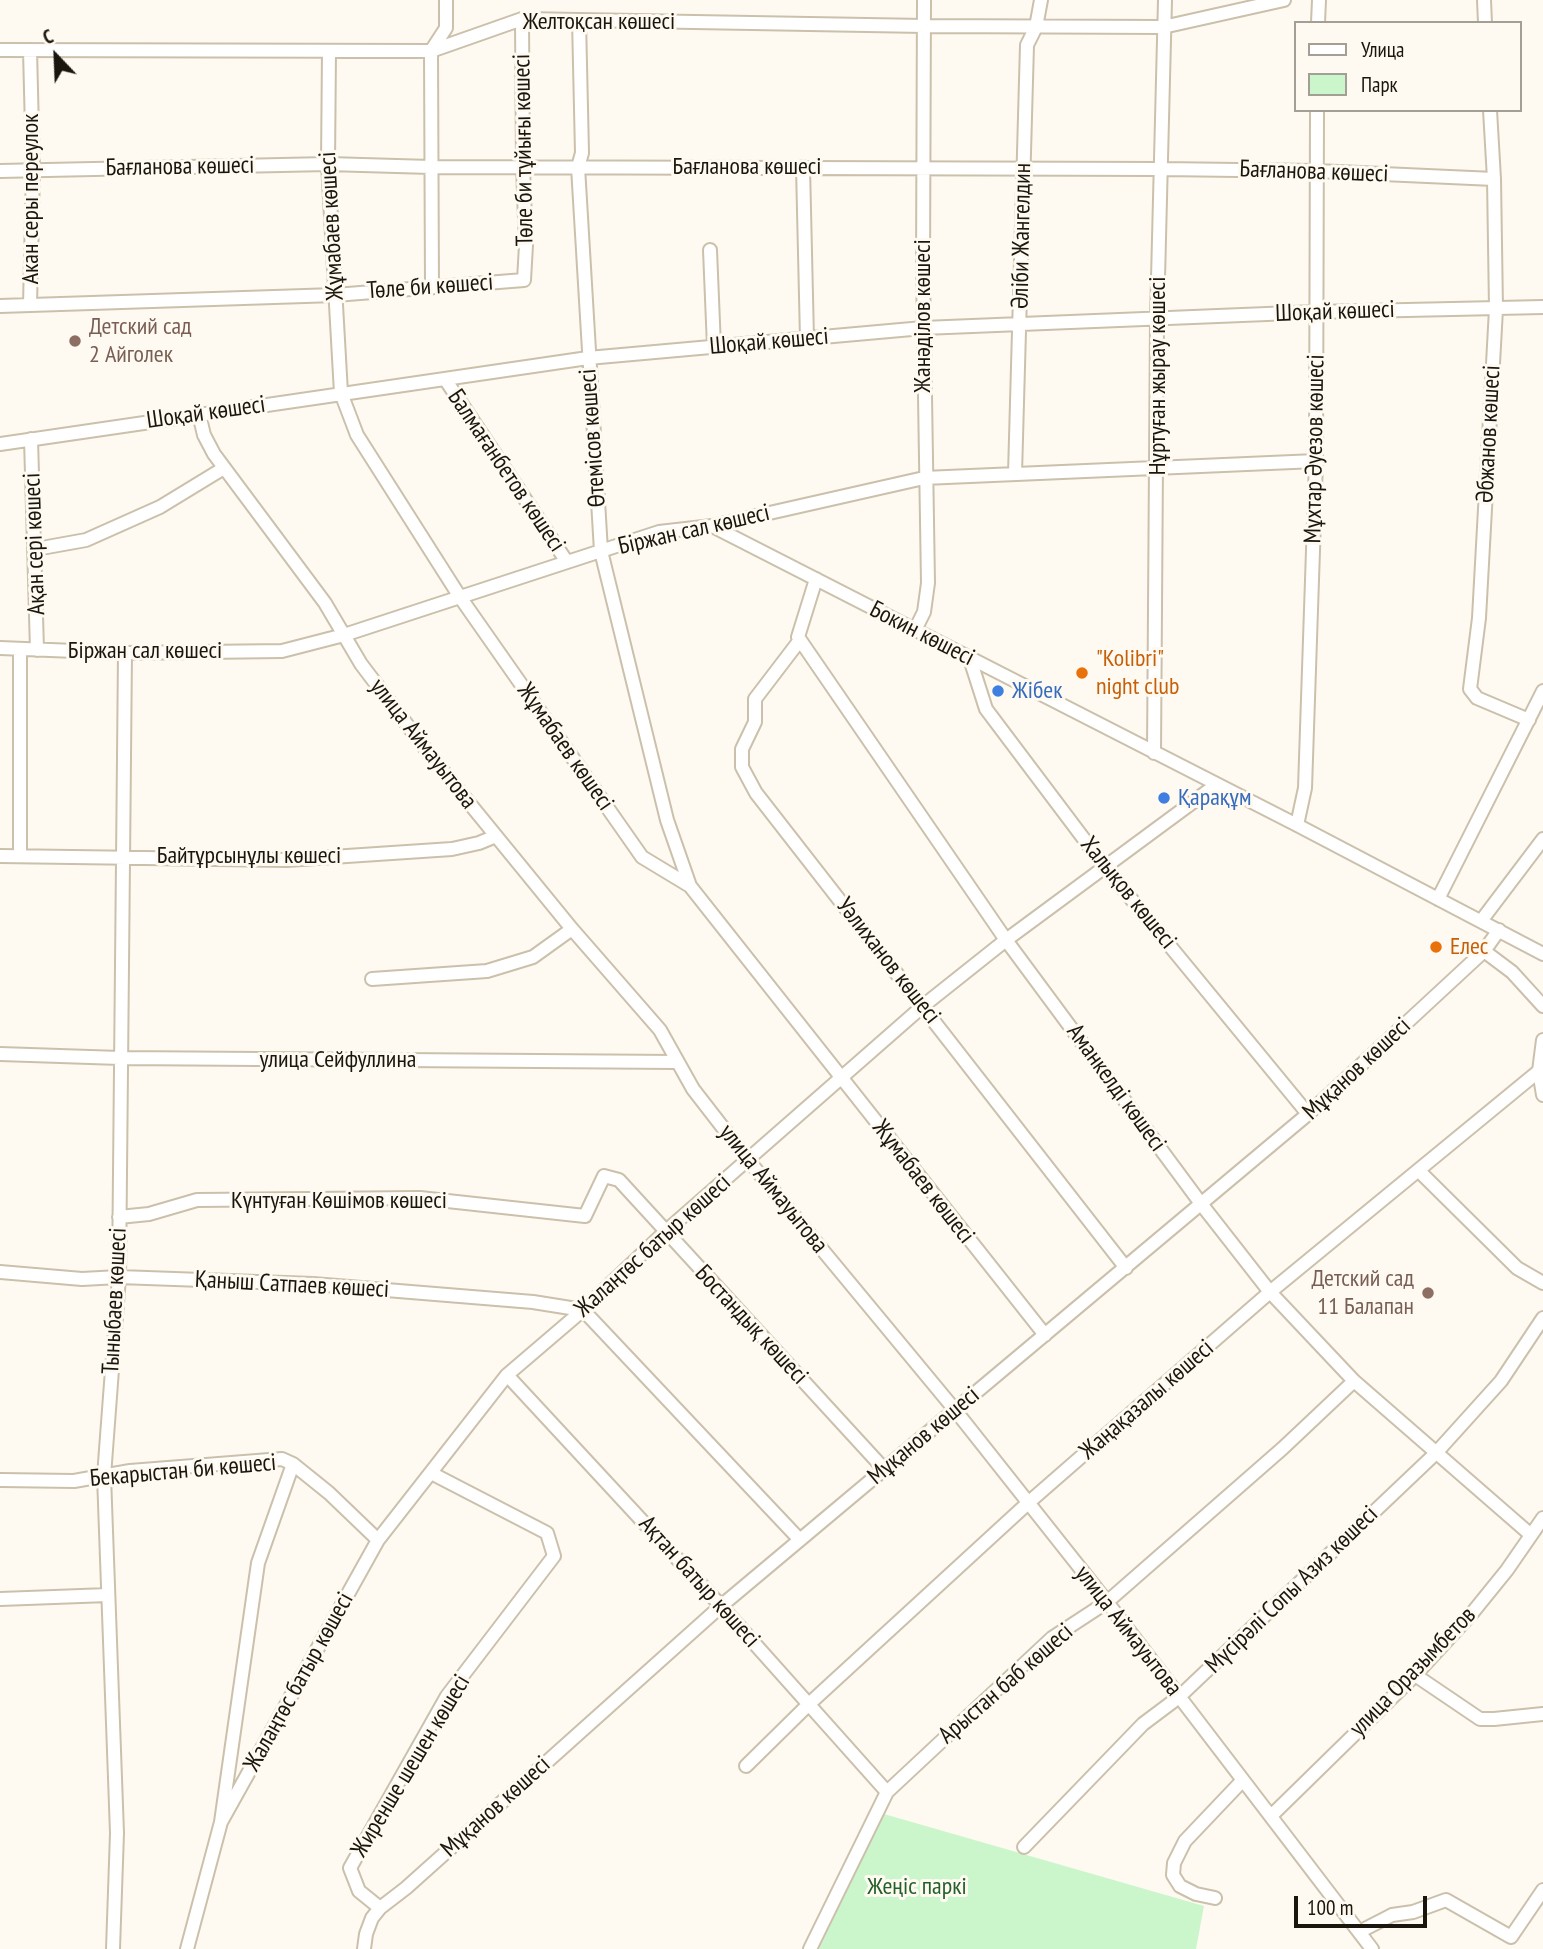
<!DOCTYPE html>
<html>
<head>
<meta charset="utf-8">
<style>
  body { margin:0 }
  #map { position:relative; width:1543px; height:1949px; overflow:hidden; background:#fefaf1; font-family:"PT Sans Narrow",sans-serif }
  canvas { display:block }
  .legend { position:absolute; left:1294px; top:21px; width:228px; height:91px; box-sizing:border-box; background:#fefaf1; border:2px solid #a39f96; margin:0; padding:9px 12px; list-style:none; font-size:21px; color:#1a160e }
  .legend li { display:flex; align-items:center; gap:14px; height:35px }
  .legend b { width:35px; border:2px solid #a39f96 }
  .north { position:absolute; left:21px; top:21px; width:70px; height:70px; -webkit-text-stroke:5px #fefaf1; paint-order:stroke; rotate:337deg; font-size:19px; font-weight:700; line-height:28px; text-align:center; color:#1a160e }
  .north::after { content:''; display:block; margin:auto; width:24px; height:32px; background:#1a160e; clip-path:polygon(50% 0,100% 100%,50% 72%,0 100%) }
  .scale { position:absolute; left:1294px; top:1896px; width:133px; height:32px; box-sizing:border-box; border:4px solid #1a160e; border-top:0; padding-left:9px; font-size:21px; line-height:24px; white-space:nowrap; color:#1a160e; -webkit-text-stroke:5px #fefaf1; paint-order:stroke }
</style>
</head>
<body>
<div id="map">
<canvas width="1543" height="1949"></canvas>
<ul class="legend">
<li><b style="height:9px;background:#fff"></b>Улица</li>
<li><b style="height:19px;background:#cbf6cc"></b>Парк</li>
</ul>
<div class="north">С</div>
<div class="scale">100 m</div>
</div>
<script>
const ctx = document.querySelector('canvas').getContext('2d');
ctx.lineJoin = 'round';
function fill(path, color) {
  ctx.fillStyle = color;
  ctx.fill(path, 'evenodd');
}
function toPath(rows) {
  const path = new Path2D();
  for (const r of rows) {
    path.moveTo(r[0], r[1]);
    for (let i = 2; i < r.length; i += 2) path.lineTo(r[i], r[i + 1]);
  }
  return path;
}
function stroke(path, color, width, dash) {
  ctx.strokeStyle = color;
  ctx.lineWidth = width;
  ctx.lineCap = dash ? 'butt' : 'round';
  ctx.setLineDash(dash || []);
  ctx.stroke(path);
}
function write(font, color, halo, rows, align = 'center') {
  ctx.font = font + ' "PT Sans Narrow",sans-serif';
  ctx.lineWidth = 6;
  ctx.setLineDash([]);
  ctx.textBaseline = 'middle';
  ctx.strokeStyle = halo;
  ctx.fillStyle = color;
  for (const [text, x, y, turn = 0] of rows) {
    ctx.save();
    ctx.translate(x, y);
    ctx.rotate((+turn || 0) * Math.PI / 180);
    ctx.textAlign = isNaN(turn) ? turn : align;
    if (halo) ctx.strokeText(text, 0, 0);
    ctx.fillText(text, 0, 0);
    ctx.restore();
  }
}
const green = toPath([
  [884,1814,1204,1906,1196,1949,819,1949]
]);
const minor = toPath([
  [1484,0,1485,23],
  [579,20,582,153,578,167,601,551,667,820,690,886],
  [1318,23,1319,0],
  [0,50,431,51,522,19,924,26,1163,27,1284,0],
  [329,51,328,164,341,393,357,435,460,597,642,857,690,886,1045,1335],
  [1490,110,1494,179,1496,309,1479,618,1470,689,1477,698,1529,720],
  [803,167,807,339],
  [0,171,328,164,431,167,1161,169,1316,171,1494,179],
  [710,250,714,347],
  [432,287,431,51,446,28,446,0],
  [30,305,33,170,30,50],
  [0,306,335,295,524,280,526,245,523,167,522,19],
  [445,379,567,562],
  [199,414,204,435,214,454,325,603,361,664,430,755,572,929,660,1030,693,1089,748,1160,955,1410,1107,1602,1372,1949],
  [31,439,37,650],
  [0,444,588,358,923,328,1316,312,1543,307],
  [1015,474,1027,45,1036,27,1041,0],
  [712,526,1297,825,1543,954],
  [36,549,86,540,160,507,224,468],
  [816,579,798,637,1006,940,1202,1205,1270,1292,1354,1381,1531,1535],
  [915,630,924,612,928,583,923,271,924,0],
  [800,640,755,699,755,722,742,749,742,767,756,793,1126,1268],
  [0,648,125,653,282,651,344,635,659,532,712,526,924,478,1316,461],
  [970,659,986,709,1105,867,1308,1114],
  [1154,753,1157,318,1165,0],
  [1297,825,1305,788,1316,461,1317,110],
  [0,856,287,860,452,849,479,843,496,836],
  [20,856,20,649],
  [1438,899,1543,691],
  [1481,921,1543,839],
  [1484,951,1512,972,1543,1006],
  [372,979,487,971,533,957,572,929],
  [0,1054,120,1058,677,1062],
  [1539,1071,1543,1095],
  [1419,1171,1517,1268,1543,1283],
  [119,1217,149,1214,197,1200,420,1198,585,1216,604,1176,619,1180,884,1469],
  [0,1272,82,1279,119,1277,313,1284,533,1302,583,1310,800,1540],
  [507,1375,721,1606,887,1792],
  [0,1480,74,1481,130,1471,282,1459,293,1464,329,1493,378,1540],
  [0,1599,108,1595],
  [1415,1675,1480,1719,1494,1719,1543,1714],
  [746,1766,809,1704,1028,1503,1270,1292,1539,1071,1543,1040],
  [1271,1816,1415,1675,1473,1612,1507,1570,1543,1518],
  [221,1822,378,1540,507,1375,583,1310,665,1232,923,1006,1006,940,1216,785],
  [1024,1847,1143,1724,1179,1697,1436,1453,1501,1381,1543,1318],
  [1215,1898,1196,1894,1180,1886,1173,1875,1174,1863,1185,1841,1243,1780],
  [380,1908,359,1891,350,1868,447,1696,554,1556,547,1533,431,1473],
  [1359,1932,1392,1915,1413,1912,1446,1900,1511,1937,1543,1890],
  [113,1949,117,1833,104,1476,119,1277,125,653],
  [187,1949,221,1822,258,1563,293,1464],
  [364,1949,366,1934,372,1918,380,1908,406,1888,721,1606,1308,1114,1484,951,1499,930],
  [810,1949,887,1792,1052,1638,1107,1602,1283,1448,1354,1381]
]);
const markers = [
  [75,341,7,"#8d6e63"],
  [1082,673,7,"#e8710a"],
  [998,691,7,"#3f7fe0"],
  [1164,798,7,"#3f7fe0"],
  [1436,947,7,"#e8710a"],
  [1428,1293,7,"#8d6e63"]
];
const streetNames = [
  ["Желтоқсан көшесі",599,22],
  ["Төле би тұйығы көшесі",524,150,-91],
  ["Бағланова көшесі",180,167,-1],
  ["Бағланова көшесі",747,167],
  ["Бағланова көшесі",1314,172,2],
  ["Акан серы переулок",31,199,-90],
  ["Жұмабаев көшесі",332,226,-93],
  ["Әліби Жангелдин",1022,236,-89],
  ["Төле би көшесі",430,287,-4],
  ["Шоқай көшесі",1335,312,-2],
  ["Жанәділов көшесі",923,316,-90],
  ["Шоқай көшесі",769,342,-5],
  ["Нұртуған жырау көшесі",1158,376,-90],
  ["Шоқай көшесі",206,413,-8],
  ["Әбжанов көшесі",1489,434,-87],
  ["Өтемісов көшесі",593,438,-94],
  ["Мұхтар Әуезов көшесі",1315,449,-89],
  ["Балмағанбетов көшесі",506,471,56],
  ["Біржан сал көшесі",694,530,-13],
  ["Ақан сері көшесі",35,544,-92],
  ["Бокин көшесі",922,634,27],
  ["Біржан сал көшесі",145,651],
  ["улица Аймауытова",423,744,52],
  ["Жұмабаев көшесі",565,747,55],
  ["Байтұрсынұлы көшесі",249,856],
  ["Халықов көшесі",1128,893,51],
  ["Уәлиханов көшесі",888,961,52],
  ["улица Сейфуллина",338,1060],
  ["Мұқанов көшесі",1357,1069,-43],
  ["Аманкелді көшесі",1116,1088,54],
  ["Жұмабаев көшесі",923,1182,52],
  ["улица Аймауытова",773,1189,51],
  ["Күнтуған Көшімов көшесі",339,1201],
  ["Жалаңтөс батыр көшесі",653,1246,-42],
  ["Қаныш Сатпаев көшесі",292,1285,3],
  ["Тыныбаев көшесі",115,1301,-87],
  ["Бостандық көшесі",751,1325,47],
  ["Жаңақазалы көшесі",1147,1400,-41],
  ["Мұқанов көшесі",924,1436,-40],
  ["Бекарыстан би көшесі",183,1471,-5],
  ["Ақтан батыр көшесі",699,1582,48],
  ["Мүсірәлі Сопы Азиз көшесі",1292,1590,-44],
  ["улица Аймауытова",1128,1631,52],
  ["улица Оразымбетов",1413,1672,-46],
  ["Жалаңтөс батыр көшесі",299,1682,-61],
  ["Арыстан баб көшесі",1006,1684,-41],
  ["Жиренше шешен көшесі",411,1766,-59],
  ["Мұқанов көшесі",496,1807,-42]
];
const educationNames = [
  ["Детский сад",89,327],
  ["2 Айголек",89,355],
  ["Детский сад",1414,1279,"right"],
  ["11 Балапан",1414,1307,"right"]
];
const foodNames = [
  ["\"Kolibri\"",1096,659],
  ["night club",1096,687],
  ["Елес",1450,947]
];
const shopNames = [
  ["Жібек",1012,691],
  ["Қарақұм",1178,798]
];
const parkNames = [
  ["Жеңіс паркі",917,1887]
];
fill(green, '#cbf6cc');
stroke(minor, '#cbc0ab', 16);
stroke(minor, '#fff', 12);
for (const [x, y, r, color] of markers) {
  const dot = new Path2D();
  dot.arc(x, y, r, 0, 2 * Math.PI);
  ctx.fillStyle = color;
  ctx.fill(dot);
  stroke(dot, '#fefaf1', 2.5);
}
write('24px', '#1a160e', '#fefaf1', streetNames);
write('24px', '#785e54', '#fefaf1', educationNames, 'left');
write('24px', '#c56008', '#fefaf1', foodNames, 'left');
write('24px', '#366cbe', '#fefaf1', shopNames, 'left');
write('24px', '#225f29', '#fefaf1', parkNames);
</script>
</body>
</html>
